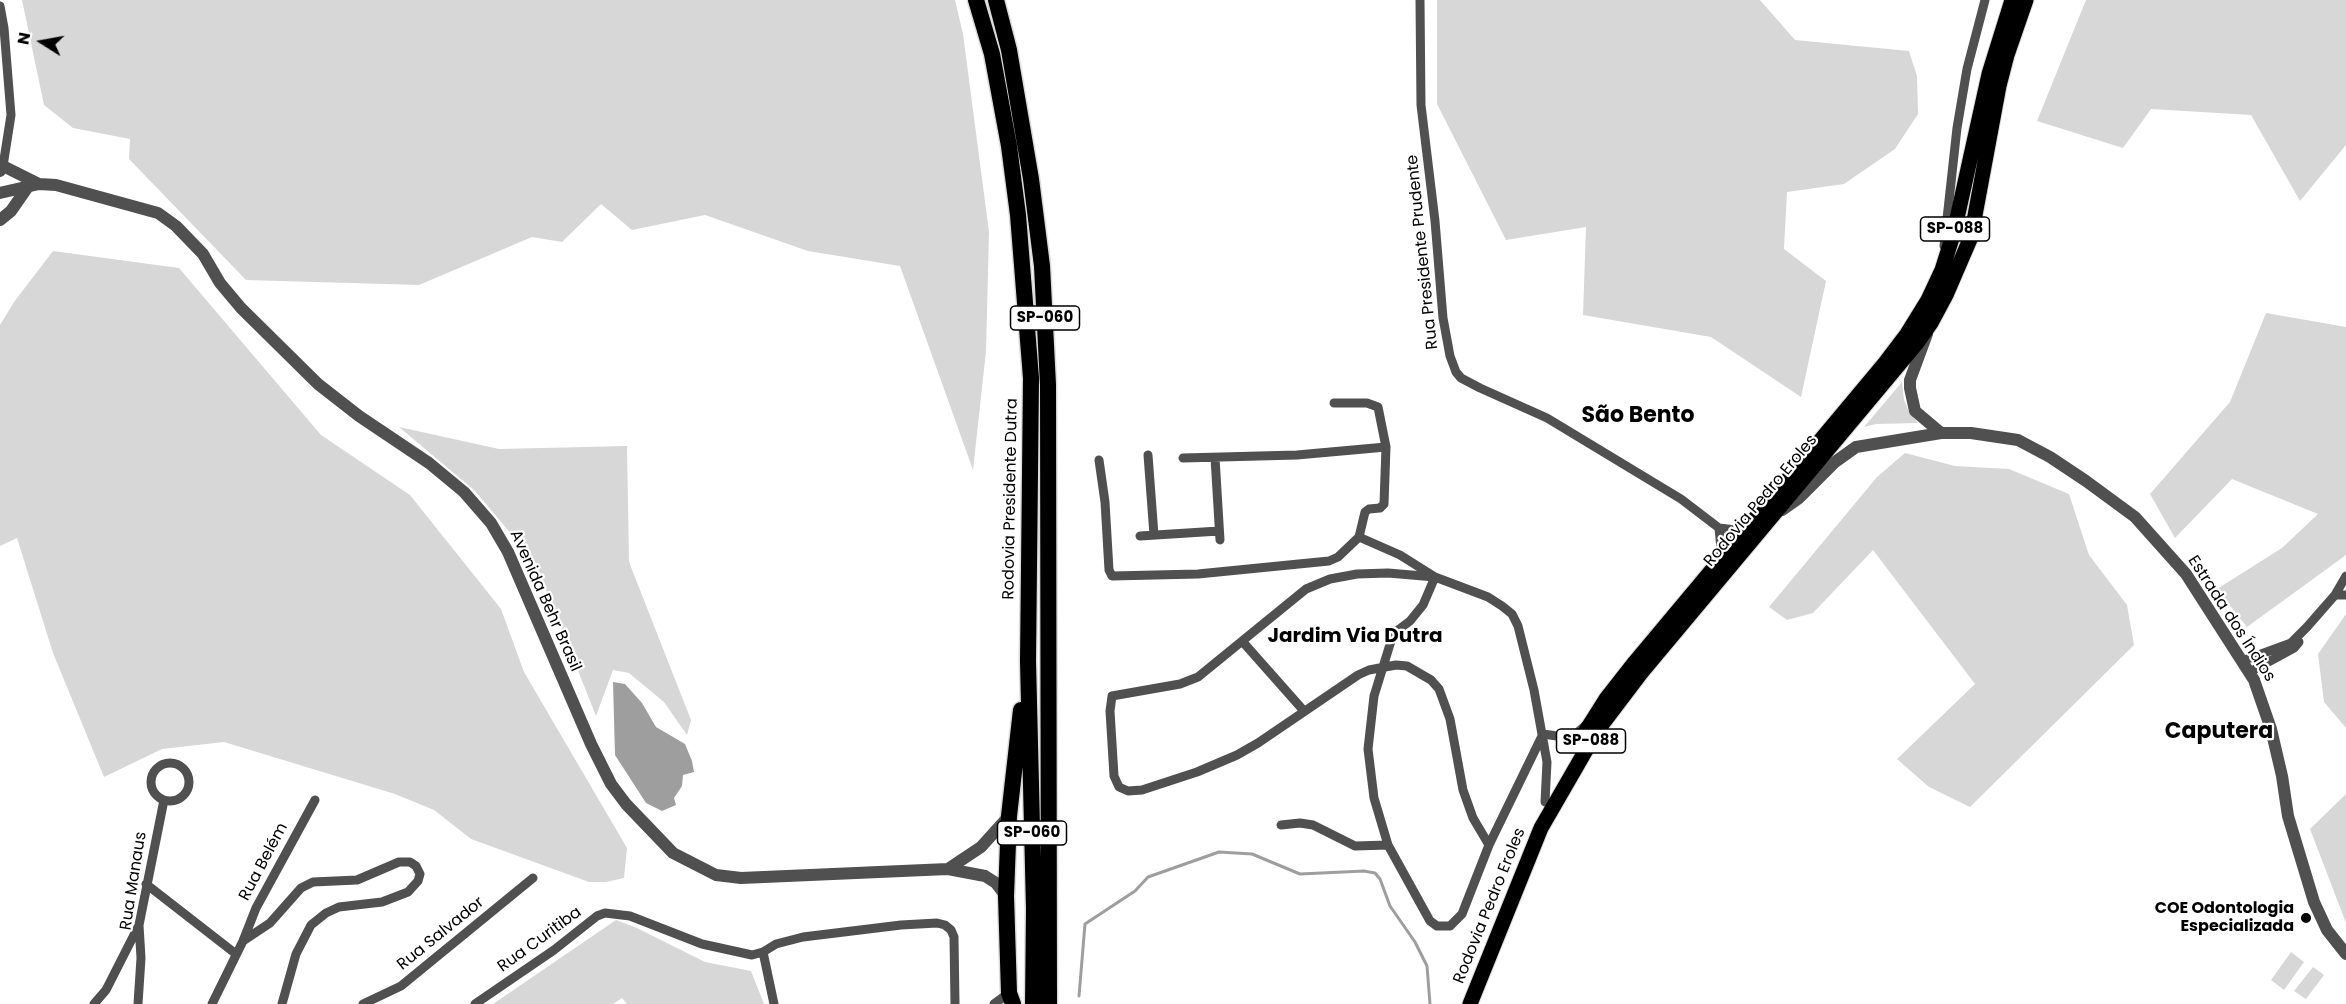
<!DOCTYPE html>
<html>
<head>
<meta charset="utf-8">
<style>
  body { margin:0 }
  #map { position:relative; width:2346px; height:1004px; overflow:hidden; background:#fff; font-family:Poppins,sans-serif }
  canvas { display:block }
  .north { position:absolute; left:12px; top:12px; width:60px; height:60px; -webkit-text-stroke:4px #fff; paint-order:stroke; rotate:281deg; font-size:16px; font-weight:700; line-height:24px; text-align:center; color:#000 }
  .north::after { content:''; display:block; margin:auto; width:21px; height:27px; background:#000; clip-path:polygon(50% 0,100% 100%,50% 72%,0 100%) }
</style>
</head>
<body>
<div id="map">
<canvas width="2346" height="1004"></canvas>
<div class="north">N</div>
</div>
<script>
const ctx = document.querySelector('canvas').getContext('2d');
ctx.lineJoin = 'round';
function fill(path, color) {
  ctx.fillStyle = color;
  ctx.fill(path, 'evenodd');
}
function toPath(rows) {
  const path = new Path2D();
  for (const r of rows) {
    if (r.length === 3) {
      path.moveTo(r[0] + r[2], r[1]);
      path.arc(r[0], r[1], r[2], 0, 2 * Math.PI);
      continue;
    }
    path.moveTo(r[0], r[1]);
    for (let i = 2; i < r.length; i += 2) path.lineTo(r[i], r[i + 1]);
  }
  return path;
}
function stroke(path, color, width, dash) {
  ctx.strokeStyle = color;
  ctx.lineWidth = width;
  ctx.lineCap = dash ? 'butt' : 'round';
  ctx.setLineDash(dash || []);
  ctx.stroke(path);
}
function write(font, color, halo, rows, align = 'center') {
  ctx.font = font + ' Poppins,sans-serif';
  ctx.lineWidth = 4.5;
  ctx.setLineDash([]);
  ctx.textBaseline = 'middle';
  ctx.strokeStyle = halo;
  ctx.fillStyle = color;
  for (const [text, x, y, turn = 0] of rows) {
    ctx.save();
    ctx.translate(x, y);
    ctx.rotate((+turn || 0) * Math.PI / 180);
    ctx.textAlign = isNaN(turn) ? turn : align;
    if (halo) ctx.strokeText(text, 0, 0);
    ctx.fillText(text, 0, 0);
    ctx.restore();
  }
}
const green = toPath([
  [22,0,955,0,963,34,989,232,986,351,973,470,900,266,808,251,705,215,632,230,601,204,562,242,532,237,419,285,246,280,129,159,130,139,73,128,44,105],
  [1437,0,1760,0,1795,40,1909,51,1917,76,1918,114,1895,149,1844,184,1787,192,1784,249,1826,281,1801,397,1711,337,1583,315,1586,227,1506,240,1437,104],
  [2086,0,2346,0,2346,145,2300,201,2251,115,2151,109,2123,148,2037,121],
  [53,251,179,268,321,435,410,495,501,609,524,672,627,848,624,878,606,882,589,882,471,839,434,810,395,794,224,742,162,749,104,777,53,653,17,538,0,546,0,325,14,302],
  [2266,313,2346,327,2346,555,2247,627,2217,589,2282,548,2318,514,2232,479,2175,538,2150,494,2230,402],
  [1902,382,1904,400,1909,412,1918,423,1876,424,1864,427],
  [399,427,499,449,627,446,629,562,691,720,687,735,664,702,629,673,613,670,596,716,535,562,474,490],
  [1905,453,1955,466,2009,469,2069,494,2089,555,2127,605,2134,645,1970,807,1929,787,1897,759,1975,684,1873,550,1813,613,1787,620,1769,607,1877,477],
  [2346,614,2346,728,2324,702,2318,654],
  [2346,794,2346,923,2310,829],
  [616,920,637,928,705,962,751,971,764,1004,627,1004,622,998,613,1004,493,1004],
  [2291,952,2304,962,2284,990,2271,980],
  [2313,967,2324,975,2306,999,2294,991]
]);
const water = toPath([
  [613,682,625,684,642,703,656,727,685,744,692,761,694,772,683,775,682,786,674,798,676,805,662,811,646,803,615,755]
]);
const stream = toPath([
  [1079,996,1085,924,1135,891,1148,877,1219,852,1252,854,1300,874,1364,871,1375,873,1380,879,1390,906,1415,942,1427,966,1430,1004]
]);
const minor = toPath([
  [1420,0,1421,105,1435,221,1443,318,1450,356,1456,372,1461,378,1480,388,1547,418,1681,499,1719,528,1744,531],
  [0,6,4,28,11,115,3,166],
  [1944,246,1957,128,1967,69,1985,0],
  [1334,403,1367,403,1378,407,1386,447,1384,504,1380,508,1369,509,1365,512,1359,537],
  [1148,455,1154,535],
  [1183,458,1297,455,1386,447],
  [1215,458,1220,540],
  [1099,460,1105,502,1109,570,1112,576,1198,574,1329,561,1338,557,1359,537,1400,555,1435,577,1488,597,1502,606,1512,614,1518,626,1534,690,1547,762,1545,802],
  [1719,528,1722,559],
  [1140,536,1219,531],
  [1435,577,1388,573,1357,574,1330,579,1306,589,1198,677,1180,684,1112,696,1110,711,1114,776,1119,787,1128,791,1142,790,1197,772,1237,755,1258,743,1358,675,1369,670,1396,665,1407,666,1431,680,1439,689,1450,719,1463,790,1473,818,1489,845],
  [1435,577,1423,605,1410,621,1398,630,1391,641,1374,696,1368,749,1374,798,1388,845,1430,921,1437,926,1450,926,1462,914,1489,845,1543,734],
  [2335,595,2346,576],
  [1242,641,1304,711],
  [2242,661,2291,643,2307,627,2335,595,2346,595],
  [2250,672,2294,648,2299,642],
  [1543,734,1564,737,1577,733,1585,726],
  [170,782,19],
  [1281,825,1300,823,1313,825,1355,846,1388,845],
  [146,884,236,954],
  [243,941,270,923,301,888,313,882,357,880,399,862,410,862,416,866,420,874,418,881,408,892,382,902,339,907,326,913,311,925,296,954,282,1004],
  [94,1004,106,990,138,927],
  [138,1004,141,958,139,925,164,800],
  [212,1004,243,941,256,908,315,800],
  [363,1004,401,986,533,878],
  [475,1004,554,950,597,916,605,913,630,916,702,944,752,955,763,952],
  [774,1004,763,952,776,944,803,937,901,925,937,923,945,925,951,930,954,937,955,1004],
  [994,1004,1009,993]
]);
const tertiary = toPath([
  [0,171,3,166,39,184],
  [0,193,39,184,56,185,158,213,176,226,203,254,220,283,241,308,318,384,359,416,429,463,464,492,491,523,508,552,591,744,611,784,626,804,673,853,716,875,741,878,948,869,985,876,996,883,1006,896],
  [0,220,11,211,27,188],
  [1927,334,1910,380,1910,388,1915,411,1941,433],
  [1782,510,1799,498,1835,462,1856,447,1941,433,1971,433,2018,440,2050,457,2086,481,2135,517,2186,574,2254,680,2271,729,2282,776,2288,816,2314,902,2327,930,2346,954],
  [948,869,981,847,1009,816]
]);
const trunk = toPath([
  [1582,737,1606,699,1635,662,1885,363,1907,334,1928,300,1942,270,1954,232,1989,74,2012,0],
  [1470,1004,1541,828,1597,731,1641,673,1917,343,1931,323,1946,295,1971,237,1999,86,2007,55,2026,0]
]);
const motorway = toPath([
  [976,0,992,54,1009,146,1018,215,1031,378,1028,661,1034,909,1033,1004],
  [996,0,1009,50,1031,179,1042,266,1048,385,1049,1004],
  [1013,1004,1009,993,1006,896,1009,816,1021,710]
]);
const markers = [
  [2306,918,6,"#000"]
];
const shields = [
  [1955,229,69],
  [1045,318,69],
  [1591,741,69],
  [1032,833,69]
];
const shieldNames = [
  ["SP-088",1955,229],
  ["SP-060",1045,318],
  ["SP-088",1591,741],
  ["SP-060",1032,833]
];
const streetNames = [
  ["Rua Presidente Prudente",1423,252,-96],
  ["Rodovia Presidente Dutra",1011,499,-89],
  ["Rodovia Pedro Eroles",1761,501,-50],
  ["Avenida Behr Brasil",545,601,66],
  ["Estrada dos Índios",2231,619,57],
  ["Rua Belém",264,862,-62],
  ["Rua Manaus",134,881,-81],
  ["Rodovia Pedro Eroles",1490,906,-68],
  ["Rua Salvador",441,934,-39],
  ["Rua Curitiba",540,940,-36]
];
const poiNames = [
  ["COE Odontologia",2294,909],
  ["Especializada",2294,927]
];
const quarterNames = [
  ["Jardim Via Dutra",1355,637]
];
const districtNames = [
  ["São Bento",1638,416],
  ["Caputera",2219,732]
];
fill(green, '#d7d7d7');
fill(water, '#9e9e9e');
stroke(stream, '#9e9e9e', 3);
stroke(trunk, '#dbdbdb', 17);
stroke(motorway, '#dbdbdb', 19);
stroke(minor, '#505050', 9);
stroke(tertiary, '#505050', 12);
stroke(trunk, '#000', 15);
stroke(motorway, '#000', 16);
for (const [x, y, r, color] of markers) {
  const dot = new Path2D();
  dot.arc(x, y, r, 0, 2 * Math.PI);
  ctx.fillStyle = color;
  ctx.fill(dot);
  stroke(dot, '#fff', 2);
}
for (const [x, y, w] of shields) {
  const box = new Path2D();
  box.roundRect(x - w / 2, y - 12, w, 24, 4.5);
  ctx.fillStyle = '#fff';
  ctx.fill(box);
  stroke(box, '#000', 1.5);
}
write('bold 15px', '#000', null, shieldNames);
write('16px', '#000', '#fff', streetNames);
write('bold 16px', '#000', '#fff', poiNames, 'right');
write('bold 20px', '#000', '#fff', quarterNames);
write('bold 22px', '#000', '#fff', districtNames);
</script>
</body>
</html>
